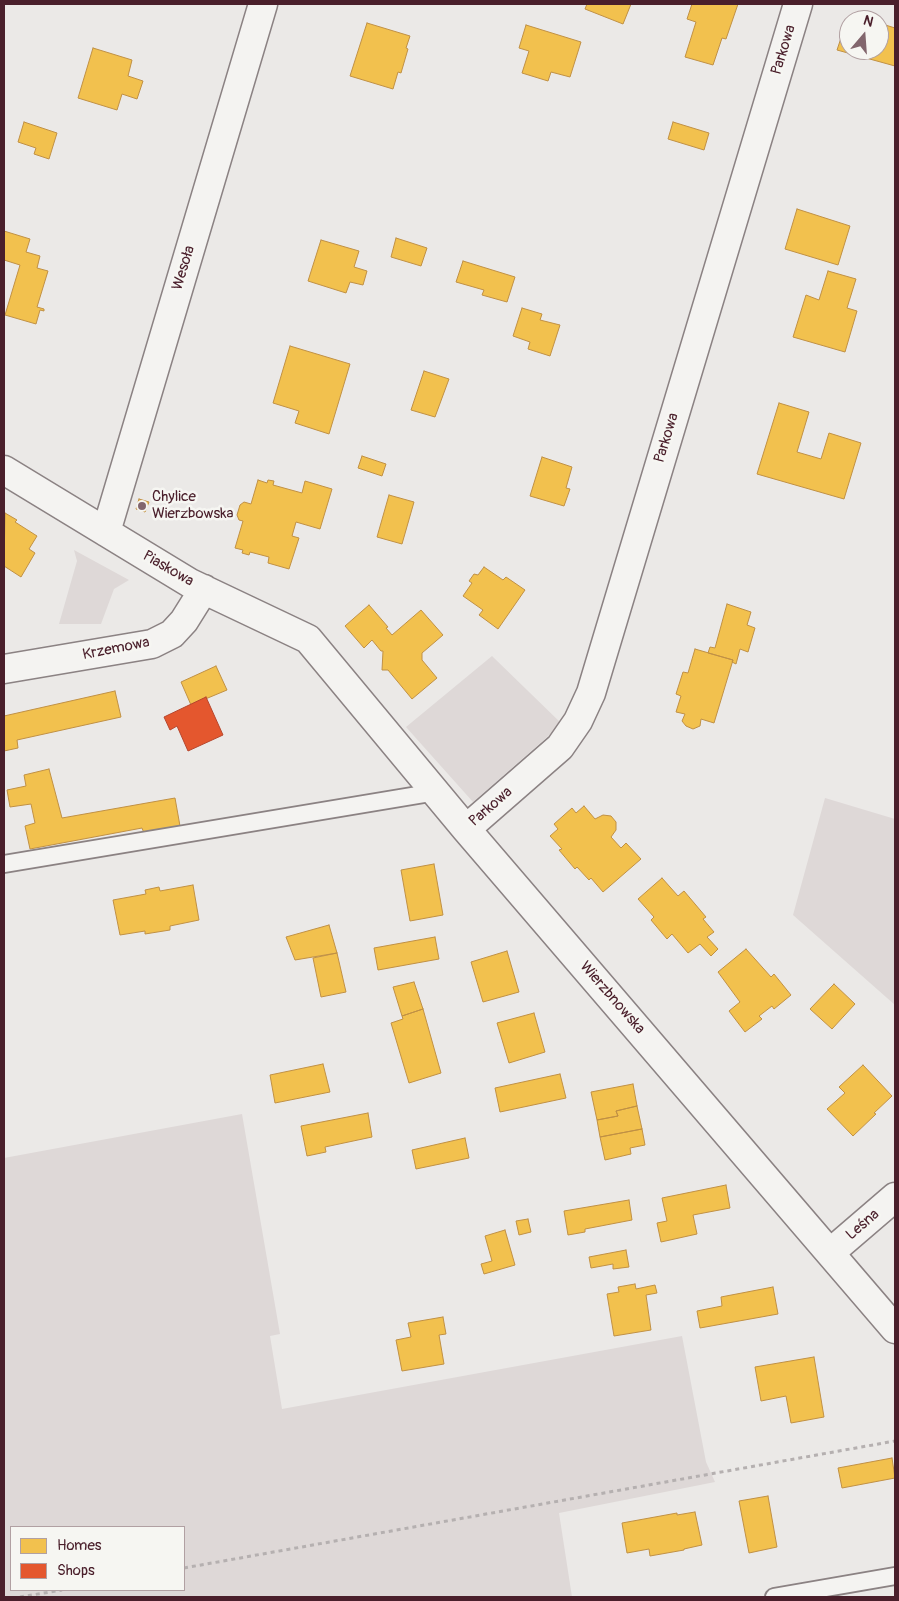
<!DOCTYPE html>
<html>
<head>
<meta charset="utf-8">
<style>
  body { margin:0 }
  #map { position:relative; width:899px; height:1601px; overflow:hidden; background:#ebe9e7; font-family:Pangolin,sans-serif }
  canvas { display:block }
  .frame { position:absolute; inset:0; border:5px solid #4a1f2b; pointer-events:none }
  .legend { position:absolute; left:10px; top:1526px; width:175px; height:65px; box-sizing:border-box; background:#f6f6f2; border:1px solid #b1a0a2; margin:0; padding:6px 9px; list-style:none; font-size:15px; color:#4a1f2b }
  .legend li { display:flex; align-items:center; gap:10px; height:25px }
  .legend b { width:25px; border:1px solid #b1a0a2 }
  .north { position:absolute; left:839px; top:10px; width:50px; height:50px; box-sizing:border-box; background:#f6f6f2; border:1px solid #b1a0a2; border-radius:50%; rotate:18deg; font-size:14px; font-weight:700; line-height:20px; text-align:center; color:#4a1f2b }
  .north::after { content:''; display:block; margin:auto; width:18px; height:22px; background:#82666d; clip-path:polygon(50% 0,100% 100%,50% 72%,0 100%) }
</style>
</head>
<body>
<div id="map">
<canvas width="899" height="1601"></canvas>
<div class="frame"></div>
<ul class="legend">
<li><b style="height:14px;background:#f2c14e"></b>Homes</li>
<li><b style="height:14px;background:#e4572e"></b>Shops</li>
</ul>
<div class="north">N</div>
</div>
<script>
const ctx = document.querySelector('canvas').getContext('2d');
ctx.lineJoin = 'round';
function fill(path, color) {
  ctx.fillStyle = color;
  ctx.fill(path, 'evenodd');
}
function toPath(rows) {
  const path = new Path2D();
  for (const r of rows) {
    path.moveTo(r[0], r[1]);
    for (let i = 2; i < r.length; i += 2) path.lineTo(r[i], r[i + 1]);
  }
  return path;
}
function stroke(path, color, width, dash) {
  ctx.strokeStyle = color;
  ctx.lineWidth = width;
  ctx.lineCap = dash ? 'butt' : 'round';
  ctx.setLineDash(dash || []);
  ctx.stroke(path);
}
function write(font, color, halo, rows, align = 'center') {
  ctx.font = font + ' Pangolin,sans-serif';
  ctx.lineWidth = 5;
  ctx.setLineDash([]);
  ctx.textBaseline = 'middle';
  ctx.strokeStyle = halo;
  ctx.fillStyle = color;
  for (const [text, x, y, turn = 0] of rows) {
    ctx.save();
    ctx.translate(x, y);
    ctx.rotate((+turn || 0) * Math.PI / 180);
    ctx.textAlign = isNaN(turn) ? turn : align;
    if (halo) ctx.strokeText(text, 0, 0);
    ctx.fillText(text, 0, 0);
    ctx.restore();
  }
}
const green = toPath([
  [74,550,129,580,114,589,101,624,59,624,77,561],
  [492,656,562,724,473,802,406,727],
  [825,798,895,819,895,1005,793,915],
  [242,1114,280,1334,270,1336,282,1409,682,1336,706,1462,715,1482,559,1513,572,1597,4,1597,4,1158],
  [11,1527,184,1527,184,1590,11,1590]
]);
const homes = toPath([
  [587,4,631,4,623,24,585,9,587,4],
  [692,4,738,4,726,39,722,38,713,65,685,57,696,22,687,19,692,4],
  [367,23,410,36,406,48,408,49,401,73,398,72,393,89,350,76,367,23],
  [879,23,895,28,895,66,837,50,842,35,849,37,849,50,879,50,879,23],
  [526,25,581,42,570,77,551,72,548,81,522,73,529,51,519,48,526,25],
  [93,48,132,60,128,76,143,81,137,99,122,94,117,110,78,98,93,48],
  [24,122,57,133,49,159,34,154,36,148,18,142,24,122],
  [673,122,709,133,704,150,668,139,673,122],
  [797,209,850,226,838,265,785,249,797,209],
  [4,231,30,239,26,252,40,256,37,268,48,271,37,307,44,309,44,311,40,310,36,324,5,315,20,265,4,260,4,231],
  [396,238,427,248,421,266,391,257,396,238],
  [321,240,359,251,354,267,367,271,363,285,350,282,346,293,308,281,321,240],
  [463,261,515,277,507,302,482,295,484,290,456,282,463,261],
  [828,271,856,279,847,308,857,311,845,352,793,337,806,295,819,300,828,271],
  [522,308,542,314,540,320,560,325,550,356,528,349,530,342,513,336,522,308],
  [290,346,350,364,329,434,295,423,299,411,273,403,290,346],
  [424,371,449,379,435,417,411,410,424,371],
  [779,403,809,412,797,452,821,459,829,433,861,443,844,499,757,474,779,403],
  [362,456,386,464,382,476,358,468,362,456],
  [542,457,572,467,566,488,570,489,564,506,530,496,542,457],
  [258,480,267,483,268,480,274,481,273,485,302,493,305,481,332,489,320,529,296,522,292,536,299,538,289,569,268,563,269,557,250,552,249,555,242,553,243,550,235,548,243,521,239,520,237,515,240,505,244,502,251,504,258,480],
  [389,495,414,502,402,544,377,537,389,495],
  [139,499,149,502,145,512,136,509,139,499],
  [5,513,17,520,15,522,37,536,29,549,35,553,21,577,4,566,5,513],
  [484,567,503,580,506,577,525,590,498,629,479,615,483,610,463,596,472,583,469,581,474,574,478,575,484,567],
  [727,604,751,612,747,625,755,628,748,652,740,649,736,664,732,662,733,660,708,653,710,647,715,648,727,604],
  [369,605,388,627,386,628,392,635,421,610,443,635,422,653,422,660,437,678,412,699,388,670,382,670,383,651,381,651,372,640,364,648,345,626,369,605],
  [695,649,733,660,714,723,701,719,700,726,693,729,686,726,682,721,685,714,676,712,681,696,676,694,683,672,688,673,695,649],
  [216,666,227,690,191,705,181,682,216,666],
  [115,691,121,717,17,740,18,748,4,751,4,716,115,691],
  [49,769,62,818,175,798,180,826,144,833,142,828,30,849,25,826,35,823,31,804,10,807,7,790,26,786,24,775,49,769],
  [584,806,595,819,603,815,611,816,616,822,616,830,611,837,621,848,626,843,641,859,603,892,591,878,589,880,577,867,575,869,559,850,562,849,550,836,558,829,554,824,572,808,576,813,584,806],
  [434,864,443,915,410,921,401,870,434,864],
  [662,878,678,896,684,891,706,917,703,919,714,932,707,937,718,949,711,956,700,944,688,953,672,934,667,939,651,920,654,917,638,899,662,878],
  [193,885,199,920,170,926,170,930,145,934,145,931,120,935,113,900,146,894,145,890,159,887,160,891,193,885],
  [329,925,337,953,295,960,286,937,329,925],
  [435,937,439,959,378,970,374,948,435,937],
  [746,949,771,977,774,974,791,995,774,1009,772,1006,759,1016,762,1019,745,1032,729,1011,740,1002,718,972,746,949],
  [507,951,519,992,483,1002,471,962,507,951],
  [337,953,346,992,321,997,313,958,337,953],
  [414,982,423,1009,402,1016,393,987,414,982],
  [834,984,855,1004,832,1029,810,1009,834,984],
  [423,1009,441,1073,409,1083,391,1023,403,1019,402,1016,423,1009],
  [534,1013,545,1052,509,1063,497,1023,534,1013],
  [323,1064,330,1092,275,1103,270,1075,323,1064],
  [863,1065,892,1096,874,1113,876,1114,853,1136,827,1109,845,1093,839,1087,863,1065],
  [560,1074,566,1098,500,1112,495,1088,560,1074],
  [633,1084,637,1106,616,1111,618,1116,597,1120,591,1092,633,1084],
  [637,1106,642,1129,600,1137,597,1120,618,1116,616,1111,637,1106],
  [368,1113,372,1137,325,1147,326,1152,307,1156,301,1126,368,1113],
  [642,1129,645,1145,630,1148,631,1154,605,1160,600,1137,642,1129],
  [465,1138,469,1158,416,1169,412,1150,465,1138],
  [726,1185,730,1208,693,1215,697,1234,661,1242,657,1223,667,1221,662,1198,726,1185],
  [629,1200,632,1220,585,1229,585,1232,568,1235,564,1211,629,1200],
  [528,1219,531,1232,519,1235,516,1221,528,1219],
  [505,1230,515,1265,484,1274,481,1264,492,1261,485,1236,505,1230],
  [626,1250,629,1267,613,1269,613,1264,591,1268,589,1257,626,1250],
  [635,1284,636,1289,655,1285,657,1293,646,1295,651,1330,614,1336,607,1294,619,1292,618,1287,635,1284],
  [773,1287,778,1314,700,1328,697,1311,722,1306,721,1297,773,1287],
  [443,1317,446,1334,439,1335,444,1364,402,1371,396,1340,411,1337,408,1323,443,1317],
  [814,1357,824,1417,791,1423,786,1396,761,1401,755,1367,814,1357],
  [892,1458,895,1478,842,1488,838,1468,892,1458],
  [768,1496,777,1547,749,1553,739,1501,768,1496],
  [695,1512,702,1545,684,1549,684,1550,650,1556,649,1549,627,1553,622,1523,677,1513,677,1515,695,1512]
]);
const shops = toPath([
  [206,697,223,735,188,751,177,726,170,730,164,717,206,697]
]);
const path = toPath([
  [184,1568,895,1441],
  [20,1597,62,1590]
]);
const lane = toPath([
  [4,864,436,792],
  [774,1597,895,1576]
]);
const street = toPath([
  [4,470,190,583,308,639,466,829,895,1329],
  [106,532,263,4],
  [4,669,152,644,172,634,184,621,204,589],
  [466,829,560,747,578,721,591,693,798,4],
  [831,1252,895,1197]
]);
const markers = [
  [142,506,5,"#82666d"]
];
const streetNames = [
  ["Parkowa",784,50,-73],
  ["Wesoła",184,268,-73],
  ["Parkowa",667,438,-73],
  ["Piaskowa",168,569,30],
  ["Krzemowa",116,649,-11],
  ["Parkowa",491,807,-41],
  ["Wierzbnowska",612,998,49],
  ["Leśna",863,1225,-41]
];
const poiNames = [
  ["Chylice",152,497],
  ["Wierzbowska",152,514]
];
fill(green, '#ded8d7');
fill(homes, '#f2c14e');
stroke(homes, '#c09044', 1);
fill(shops, '#e4572e');
stroke(shops, '#b6462d', 1);
stroke(lane, '#8b8283', 20);
stroke(street, '#8b8283', 31);
stroke(path, '#b5b0b0', 3, [4, 4]);
stroke(lane, '#f4f3f1', 16);
stroke(street, '#f4f3f1', 28);
for (const [x, y, r, color] of markers) {
  const dot = new Path2D();
  dot.arc(x, y, r, 0, 2 * Math.PI);
  ctx.fillStyle = color;
  ctx.fill(dot);
  stroke(dot, '#f6f6f2', 2);
}
write('15px', '#4a1f2b', '#f6f6f2', streetNames);
write('15px', '#4a1f2b', '#f6f6f2', poiNames, 'left');
</script>
</body>
</html>
